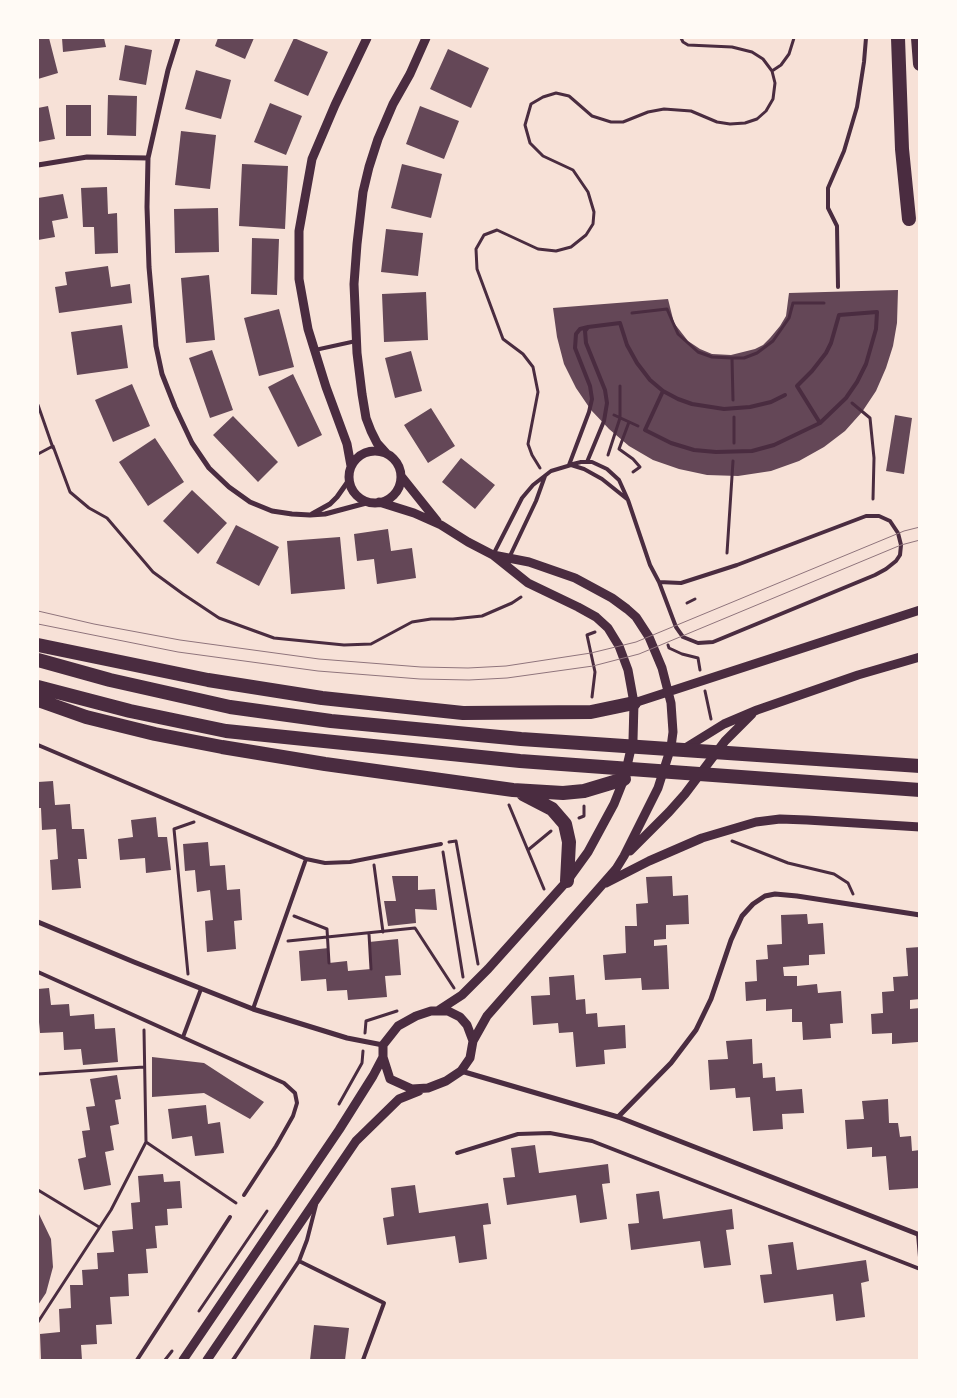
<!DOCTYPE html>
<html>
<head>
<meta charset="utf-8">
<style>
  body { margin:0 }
  #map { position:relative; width:957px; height:1398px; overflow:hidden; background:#f7e1d7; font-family:Rubik,sans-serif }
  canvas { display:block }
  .frame { position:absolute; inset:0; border:39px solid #fffaf5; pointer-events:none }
</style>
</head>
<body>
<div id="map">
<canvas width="957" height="1398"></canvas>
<div class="frame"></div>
</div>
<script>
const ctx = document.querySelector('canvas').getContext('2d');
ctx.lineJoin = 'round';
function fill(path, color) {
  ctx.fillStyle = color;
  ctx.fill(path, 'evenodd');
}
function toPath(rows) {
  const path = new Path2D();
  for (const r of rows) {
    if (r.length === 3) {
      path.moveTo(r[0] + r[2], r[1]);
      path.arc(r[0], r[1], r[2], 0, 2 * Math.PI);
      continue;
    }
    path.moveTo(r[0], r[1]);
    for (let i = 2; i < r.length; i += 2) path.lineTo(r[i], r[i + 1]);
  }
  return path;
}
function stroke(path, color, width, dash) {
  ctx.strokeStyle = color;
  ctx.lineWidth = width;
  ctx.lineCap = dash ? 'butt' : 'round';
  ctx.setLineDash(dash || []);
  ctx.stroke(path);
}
const building = toPath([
  [38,38,49,38,58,73,38,79],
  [62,38,104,38,106,47,63,52],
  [218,38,254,38,245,59,215,46],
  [294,38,328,52,308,96,274,81],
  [125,45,152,50,146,85,119,80],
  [448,49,489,68,471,108,430,89],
  [196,70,231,80,221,119,185,109],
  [108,95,137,96,136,136,107,135],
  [270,103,302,116,286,155,254,142],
  [66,105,91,105,91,136,66,136],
  [48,106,55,139,38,142,38,108],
  [420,106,459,121,444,159,406,144],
  [181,131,216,135,210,189,175,185],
  [242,164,288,166,285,229,239,226],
  [402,164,442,174,431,218,391,208],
  [107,187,108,214,117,213,118,253,95,254,94,227,83,227,81,188],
  [63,194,68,218,52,221,55,237,38,240,38,198],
  [218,208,219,252,175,253,174,209],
  [386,229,423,233,418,276,381,272],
  [252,238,279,239,277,295,251,294],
  [108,266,111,287,130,284,132,303,59,313,55,287,67,285,65,272],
  [209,275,215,340,186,343,181,278],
  [898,290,897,323,893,346,886,368,876,391,862,412,845,431,824,447,799,461,771,471,738,476,707,475,679,469,653,460,629,446,609,429,591,410,576,388,564,364,557,337,553,308,668,299,674,323,688,341,700,349,712,354,731,355,755,349,763,345,770,338,780,326,786,316,789,293],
  [426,292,428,340,384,342,382,294],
  [279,309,294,367,259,376,244,318],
  [122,325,128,368,77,375,71,332],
  [212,350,233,410,210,418,189,358],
  [411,351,422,391,395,398,385,358],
  [293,374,322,435,298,447,268,387],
  [132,384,150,426,113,442,95,400],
  [431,408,455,446,428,463,404,425],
  [895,415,912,418,904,474,886,471],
  [233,416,278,462,258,482,213,435],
  [155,438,184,482,148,506,119,462],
  [461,458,495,485,475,509,442,482],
  [192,490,227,523,198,554,163,521],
  [236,525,279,547,259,586,216,563],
  [388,529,391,551,412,548,416,578,377,584,374,559,357,561,354,534],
  [340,537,345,589,291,594,287,541],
  [53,781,55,805,70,804,72,829,84,829,87,859,78,859,81,888,52,890,50,860,58,859,56,829,42,830,41,808,38,808,38,782],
  [156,817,158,837,167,837,171,870,146,873,145,858,120,860,118,839,133,837,131,820],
  [208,842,210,866,225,865,227,890,240,889,242,920,234,921,236,949,207,952,205,921,213,920,210,890,197,892,195,870,185,871,183,844],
  [392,876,418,876,418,890,435,889,437,910,415,909,416,923,388,926,384,901,396,901],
  [672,876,673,896,688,895,689,924,666,925,666,939,654,940,654,946,667,945,669,989,642,990,641,978,605,980,603,955,626,953,625,926,637,926,636,904,648,903,646,877],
  [807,914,808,924,823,923,825,954,809,955,809,965,783,967,784,976,797,976,797,986,817,984,818,993,841,991,843,1023,830,1024,831,1038,803,1040,802,1022,792,1022,792,1009,766,1011,766,999,746,1001,745,982,757,981,756,960,768,959,767,945,782,944,781,915],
  [398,939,401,975,385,976,387,997,348,1000,347,990,327,991,326,979,301,981,299,951,329,948,329,963,347,961,348,971,371,969,369,942],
  [920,947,920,999,910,1000,910,1009,920,1008,920,1051,918,1051,918,1042,892,1044,892,1033,872,1034,871,1014,883,1013,882,992,894,991,893,977,908,976,906,948],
  [574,975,576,1000,585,999,586,1014,597,1013,598,1027,625,1025,626,1048,604,1050,605,1064,576,1067,573,1032,559,1033,558,1023,533,1025,531,996,550,995,549,977],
  [49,988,51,1005,69,1004,70,1016,94,1014,95,1029,115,1028,118,1062,83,1065,81,1049,64,1050,63,1032,40,1033,39,1022,38,1022,38,989],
  [752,1039,753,1064,762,1063,763,1078,775,1077,776,1091,802,1089,804,1113,782,1114,783,1129,753,1131,750,1097,736,1098,735,1088,710,1090,708,1060,728,1059,726,1041],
  [152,1057,204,1063,264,1102,250,1119,204,1093,152,1097],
  [117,1075,121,1099,115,1100,119,1124,110,1126,114,1150,105,1152,111,1185,84,1190,78,1159,86,1157,82,1131,90,1130,86,1107,95,1106,90,1079],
  [888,1099,889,1123,898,1123,900,1137,911,1136,912,1151,920,1150,920,1174,918,1174,919,1188,889,1190,886,1156,872,1157,872,1147,847,1149,845,1120,864,1119,862,1101],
  [206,1105,208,1124,220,1122,224,1153,195,1156,192,1136,172,1139,168,1109],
  [535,1145,539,1173,608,1164,610,1183,602,1184,607,1219,580,1223,576,1195,507,1205,503,1178,515,1177,511,1148],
  [163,1174,164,1182,180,1181,182,1208,167,1209,168,1225,155,1226,157,1248,146,1249,148,1273,128,1274,129,1296,110,1297,112,1324,96,1325,97,1344,81,1345,82,1360,41,1360,40,1334,60,1332,59,1309,71,1308,70,1285,83,1285,82,1270,98,1269,97,1253,114,1252,112,1231,133,1229,131,1203,140,1202,138,1176],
  [415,1185,419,1213,488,1203,491,1224,483,1225,487,1259,459,1263,455,1236,387,1245,383,1218,394,1216,391,1188],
  [659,1191,663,1219,732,1209,734,1229,726,1230,731,1265,704,1268,700,1241,631,1250,628,1224,639,1223,636,1194],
  [38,1212,51,1239,53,1267,46,1293,38,1305],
  [793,1242,797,1270,866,1260,869,1281,861,1283,865,1317,836,1321,833,1294,764,1303,760,1275,772,1274,768,1245],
  [314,1325,349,1328,345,1360,310,1360]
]);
const path = toPath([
  [772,71,781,65,789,54,794,38],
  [632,313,667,309,678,334,698,352,712,357,732,358,744,358,757,353,773,341,789,318,793,303,824,303],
  [732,358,733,400],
  [852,403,870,418,874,458,873,499],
  [38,405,53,448],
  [614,415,638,426],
  [734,417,734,443],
  [629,422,619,449,633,459,640,467,633,472],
  [38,454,53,446,70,492,89,508,107,518,153,572,183,594,219,618,274,638,344,645,371,644,412,622,431,619,453,619,482,616,512,603,521,597],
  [608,455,620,418,620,386],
  [540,468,532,455,528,444,538,392,533,367,523,354,503,339,477,269,476,249,484,235,497,230,538,249,556,251,571,247,586,235,593,224,594,212,588,192,573,170,543,156,530,143,525,125,531,104,543,97,556,93,569,96,592,116,611,122,623,122,648,112,664,109,691,111,717,122,730,124,745,123,757,119,766,111,773,99,775,83,772,71,763,59,752,52,732,47,688,45,683,42,681,38],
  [727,553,733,461],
  [687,603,695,599],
  [668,645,669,648,682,654,698,658,700,670],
  [705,691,711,719],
  [592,697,595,672,587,635,595,632],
  [509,805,544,889],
  [579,818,584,816,584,806],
  [732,841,788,863,834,874,848,883,853,894],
  [449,842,456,841,478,964],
  [528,850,551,831],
  [443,852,463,977],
  [374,865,383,932],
  [294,916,327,929,329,963],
  [369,934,371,969],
  [288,941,415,928,454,988],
  [188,974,174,829,194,822],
  [144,1030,146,1142,236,1203],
  [365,1033,366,1021,397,1011],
  [38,1074,144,1067],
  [339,1104,362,1063,363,1051],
  [38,1190,99,1227],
  [199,1311,267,1211],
  [38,1322,111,1210,146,1142],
  [165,1360,172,1351]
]);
const service = toPath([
  [838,287,837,226,828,208,828,188,844,151,857,107,864,62,866,38],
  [315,350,356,341],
  [663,391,645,430,671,443,694,450,716,452,752,451,774,445,820,423,846,398,857,382,866,364,876,329,877,312,839,315,831,343,826,353,812,371,797,386,820,423],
  [587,462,604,421,607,403,605,390,586,343,585,331,588,327],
  [569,465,581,462,592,462,607,469,619,480,628,500,650,565,659,582,676,627,683,637,698,643,713,642,875,575,886,569,896,561,900,555,901,545,898,533,890,521,879,516,866,516,737,565,681,583,659,582],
  [569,465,589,412,592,399,590,386,575,348,576,334,580,329,588,327,620,323,627,345,637,363,650,380,663,391,678,399,692,404,724,409,750,407,771,402,785,395],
  [571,465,584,469,602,479,627,499],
  [493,555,522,498,533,485,551,471,571,465],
  [509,558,536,501,545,476],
  [38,745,306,859,325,863,350,862,441,844],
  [38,972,284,1083,295,1093,297,1103,293,1116,276,1146,244,1195],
  [253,1009,306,859],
  [183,1037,201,989],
  [457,1153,518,1134,550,1133,592,1141,920,1269],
  [918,1234,920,1257],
  [299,1261,384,1303,363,1360],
  [137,1360,230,1217],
  [233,1360,299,1261,307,1240,316,1205]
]);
const minor = toPath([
  [178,38,168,70,148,158,147,207,149,267,156,346,162,374,175,407,192,443,209,468,229,487,250,502,272,511,292,514,310,515,325,514,370,502],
  [38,165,87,157,148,158],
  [312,514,330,504,337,497,349,480],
  [38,922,134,962,253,1009,347,1038,383,1045],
  [461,1071,618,1117,920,1235],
  [618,1117,671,1063,696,1030,711,999,731,940,742,916,753,904,765,896,775,894,797,896,920,915]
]);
const tertiary = toPath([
  [375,477,26],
  [386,453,377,443,371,431,366,418,362,394,357,353,354,284,357,244,363,192,369,167,378,139,393,104,410,74,426,38],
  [351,466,347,444,326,387,308,329,299,279,299,231,312,159,335,105,367,38],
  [401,476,437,521],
  [379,502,414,513,441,525,468,542,493,555,528,583,578,607,596,617,608,628,619,646,628,670,634,703,633,740,624,779,614,804,588,852,567,881,488,969,462,995,439,1010],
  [634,703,920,610],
  [682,750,724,724,757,710,858,675,920,657],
  [630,851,669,812,685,794,725,741,752,714],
  [606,883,649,861,702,838,756,822,780,819,807,820,920,827],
  [473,1041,467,1025,460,1017,448,1011,431,1011,416,1016,398,1026,383,1045,383,1057,390,1079,412,1089,428,1088,446,1081,461,1071,470,1058,473,1041,487,1016,616,869,624,856,658,788,671,747,673,732,671,703,662,668,649,637,636,617,627,609,612,598,575,578,529,562,493,555],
  [183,1360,339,1130,373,1076,383,1057],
  [207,1360,356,1141,399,1099,419,1091]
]);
const trunk = toPath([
  [898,38,902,149,909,219],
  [918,38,920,64],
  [38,645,208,680,322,698,463,713,591,712,634,703],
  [38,660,110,680,230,707,331,721,521,739,920,766],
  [38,687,130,711,226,731,520,761,920,790],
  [38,700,86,717,155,734,222,747,325,764,513,790,563,793,584,791,624,779],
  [523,794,552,809,565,824,569,842,567,881]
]);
const tram = toPath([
  [38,611,94,624,180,640,319,659,421,667,468,668,506,666,591,653,636,642,904,531,920,527],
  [38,624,178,652,318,671,420,679,469,680,507,678,593,666,639,654,901,545,920,540]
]);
fill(building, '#644757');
stroke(path, '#4a2c40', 3);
stroke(service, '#4a2c40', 4);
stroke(minor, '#4a2c40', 5);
stroke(tertiary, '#4a2c40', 9);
stroke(trunk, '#4a2c40', 14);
stroke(tram, '#8f747c', 1);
</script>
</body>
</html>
